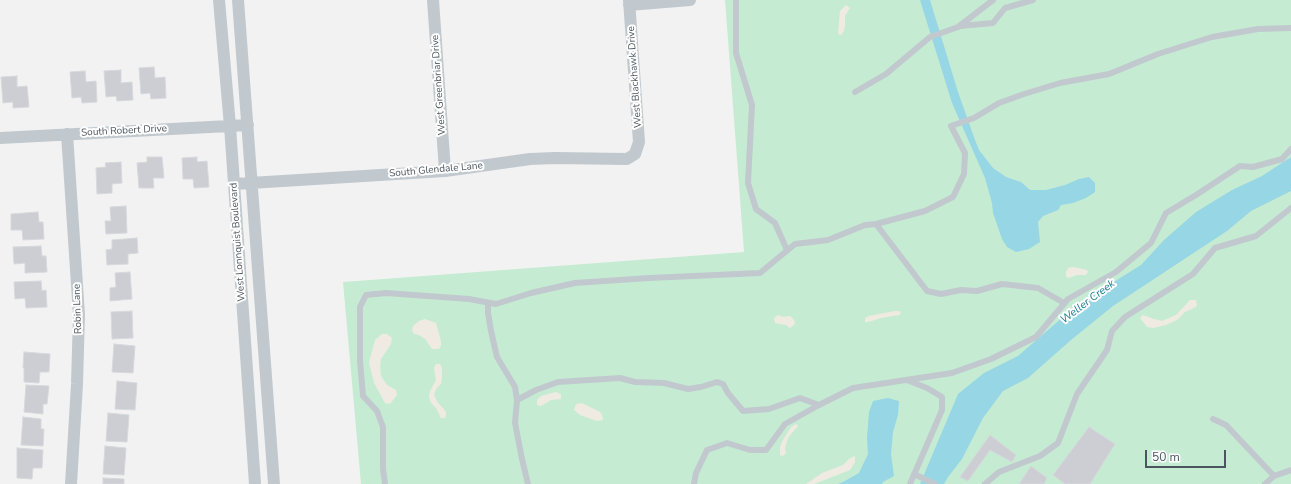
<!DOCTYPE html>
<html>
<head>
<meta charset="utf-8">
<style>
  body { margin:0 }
  #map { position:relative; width:1291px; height:484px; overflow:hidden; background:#f3f2f2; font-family:"Nunito Sans",sans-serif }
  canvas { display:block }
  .scale { position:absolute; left:1145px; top:450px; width:81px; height:18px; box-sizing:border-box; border:2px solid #4b555d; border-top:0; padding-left:5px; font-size:12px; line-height:14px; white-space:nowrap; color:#4b555d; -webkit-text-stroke:3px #fff; paint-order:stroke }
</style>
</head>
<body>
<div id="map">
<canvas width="1291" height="484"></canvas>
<div class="scale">50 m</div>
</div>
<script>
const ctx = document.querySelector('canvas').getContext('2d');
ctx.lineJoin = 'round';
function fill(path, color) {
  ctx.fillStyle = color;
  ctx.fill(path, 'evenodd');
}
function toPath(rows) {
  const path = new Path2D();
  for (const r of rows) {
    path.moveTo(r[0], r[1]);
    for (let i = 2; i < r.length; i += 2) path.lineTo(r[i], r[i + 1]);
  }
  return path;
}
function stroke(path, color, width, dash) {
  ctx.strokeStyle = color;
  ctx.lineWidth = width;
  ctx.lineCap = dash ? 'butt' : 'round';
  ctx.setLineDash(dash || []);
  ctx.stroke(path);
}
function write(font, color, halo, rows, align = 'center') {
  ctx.font = font + ' "Nunito Sans",sans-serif';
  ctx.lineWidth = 4;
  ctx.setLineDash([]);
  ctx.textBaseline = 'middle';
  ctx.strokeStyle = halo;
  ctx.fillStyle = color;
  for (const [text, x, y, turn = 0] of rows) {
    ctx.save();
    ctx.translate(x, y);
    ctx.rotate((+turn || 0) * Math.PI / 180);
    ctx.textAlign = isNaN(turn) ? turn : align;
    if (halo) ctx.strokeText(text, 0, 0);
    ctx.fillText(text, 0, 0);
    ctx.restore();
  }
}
const green = toPath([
  [725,0,1291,0,1291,484,361,484,343,282,744,252]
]);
const sand = toPath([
  [846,5,850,8,845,16,845,26,844,31,841,35,838,34,840,11],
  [1073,267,1087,270,1088,272,1086,275,1077,275,1068,278,1066,276,1066,272,1068,268],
  [1190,300,1196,300,1197,305,1196,307,1185,312,1177,320,1166,325,1153,328,1147,327,1140,318,1143,315,1154,319,1162,321,1176,315],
  [895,311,899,311,901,313,899,315,881,318,868,322,865,322,865,318,869,316],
  [778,315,783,317,790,316,794,320,795,324,790,328,786,325,775,323,774,318],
  [425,319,436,323,441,341,441,346,439,349,432,349,425,339,419,335,414,334,412,330,413,326,419,321],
  [382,334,387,334,392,338,391,344,381,359,380,367,381,376,387,385,396,390,397,395,390,404,385,403,374,383,369,362,375,340],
  [436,364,440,364,442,368,442,377,441,384,436,389,434,395,438,403,443,408,446,412,446,415,445,418,441,418,436,408,431,403,429,397,430,391,436,380,434,368],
  [556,392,561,394,561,399,551,400,541,406,537,405,537,400,541,396],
  [582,403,600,412,602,415,603,420,597,421,580,415,574,410,576,404],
  [796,424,798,426,788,438,785,448,786,453,783,456,780,455,780,447,783,440,791,427],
  [855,456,855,462,850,470,814,484,806,484,822,473,843,465,850,458]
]);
const water = toPath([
  [920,0,930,0,958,92,975,140,979,150,993,168,1006,177,1021,182,1030,190,1046,190,1065,185,1079,179,1089,177,1095,183,1095,192,1086,198,1073,203,1061,205,1058,210,1043,216,1038,222,1040,242,1029,249,1016,252,1007,247,1002,239,993,213,992,203,985,178,952,103],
  [1291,157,1291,191,1251,211,1227,231,1113,306,1071,340,1028,378,1003,391,983,418,962,459,948,477,944,484,920,484,958,394,984,373,1018,356,1063,317,1096,293,1141,265,1164,240,1196,212,1232,190,1262,176],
  [888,398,899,401,898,415,893,432,891,454,894,476,883,482,882,484,838,484,843,482,859,473,868,454,867,438,869,412,873,401]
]);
const building = toPath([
  [154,67,155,78,165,77,166,98,151,99,150,93,141,94,139,68,154,67],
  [121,70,121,83,132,82,133,100,117,101,116,96,106,97,104,71,121,70],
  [85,71,86,82,96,81,97,102,82,103,81,97,72,98,70,72,85,71],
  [17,76,17,87,27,86,29,107,13,108,13,102,3,103,1,77,17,76],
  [147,157,162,157,164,178,153,178,154,188,139,188,137,163,147,162,147,157],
  [197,157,197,162,207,161,209,187,194,188,193,179,183,179,182,158,197,157],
  [121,162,122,183,112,184,112,193,97,194,96,168,106,167,105,163,121,162],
  [126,206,127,233,106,234,105,221,111,221,110,207,126,206],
  [38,212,39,222,43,222,44,239,23,240,22,230,11,230,11,214,38,212],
  [137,238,138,253,128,254,128,264,107,265,106,250,112,249,112,240,137,238],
  [41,246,42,256,46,256,47,272,25,273,25,263,14,264,13,247,41,246],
  [130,272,132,299,110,301,110,288,116,287,115,273,130,272],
  [41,281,42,291,46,290,47,307,26,308,25,298,15,299,14,282,41,281],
  [132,311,133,338,112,339,111,312,132,311],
  [114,344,135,346,133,373,112,372,114,344],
  [24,352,50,354,49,372,40,372,39,383,24,382,24,368,23,368,24,352],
  [117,381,137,383,135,410,115,409,117,381],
  [26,385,49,386,47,404,43,404,43,414,24,412,26,385],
  [108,413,129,415,127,442,106,441,108,413],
  [23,417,41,419,41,429,44,429,43,446,21,445,23,417],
  [1089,427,1115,444,1090,484,1065,484,1053,475,1089,427],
  [990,435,1016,455,1012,462,990,450,968,481,960,477,990,435],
  [105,446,126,448,124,475,103,474,105,446],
  [17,448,43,450,42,468,33,468,32,479,17,478,17,448],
  [1031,466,1047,478,1044,484,1019,484,1031,466],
  [103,478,124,479,124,484,103,484,103,478]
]);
const service = toPath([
  [736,0,736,53,752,105,748,183,756,209,775,223,787,250],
  [960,26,993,23,1005,8,1033,0],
  [855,92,886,74,930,37,958,27,993,0],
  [876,224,925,211,953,197,964,174,965,153,951,126,974,118,999,103,1024,94,1060,83,1109,74,1158,54,1212,37,1258,29,1291,28],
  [488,303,488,313,491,331,497,357,515,387,517,400],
  [907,380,927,388,942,397,942,410,910,484],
  [1213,419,1226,425,1274,476,1265,484],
  [914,474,935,484],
  [1274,476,1291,470],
  [385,484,383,469,383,427,377,411,363,396,360,361,360,307,366,295,386,293,469,299,496,304,531,293,575,283,649,278,760,273,795,244,828,240,865,225,876,224,927,291,941,294,961,290,977,291,1002,284,1038,288,1064,303],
  [528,484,522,459,515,423,517,400,536,390,558,382,620,378,635,382,664,383,688,389,701,387,717,382,723,384,728,393,743,411,769,409,800,398,819,405],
  [694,484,696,473,707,450,727,443,750,450,766,450,785,424,819,405,853,388,952,373,991,359,1036,337,1068,299,1116,272,1151,243,1166,213,1196,195,1240,166,1253,167,1282,159,1291,149],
  [985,484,999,472,1040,456,1058,443,1077,394,1107,350,1112,331,1125,317,1193,274,1215,248,1256,236,1291,208]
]);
const minor = toPath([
  [219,0,230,126,255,484],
  [238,0,274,484],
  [433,0,445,171],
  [629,5,690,0],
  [67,134,79,315,77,384,71,484],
  [0,138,248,125],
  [234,184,445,171,530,159,555,158,627,159,635,154,639,142,629,0]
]);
const streetNames = [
  ["West Blackhawk Drive",635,77,-94],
  ["West Greenbriar Drive",439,85,-94],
  ["South Robert Drive",124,131,-3],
  ["South Glendale Lane",436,170,-5],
  ["West Lonnquist Boulevard",238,242,-94],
  ["Robin Lane",78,309,-92]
];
const waterNames = [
  ["Weller Creek",1088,302,-37]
];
fill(green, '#c5ecd3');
fill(sand, '#efebe2');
fill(water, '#97d6e4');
fill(building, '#ccced3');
stroke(building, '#d6d8dc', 1);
stroke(service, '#c1c9ce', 6);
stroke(minor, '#c1c9ce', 12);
write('10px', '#4b555d', '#fff', streetNames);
write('italic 11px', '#1b7c92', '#fff', waterNames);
</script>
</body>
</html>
